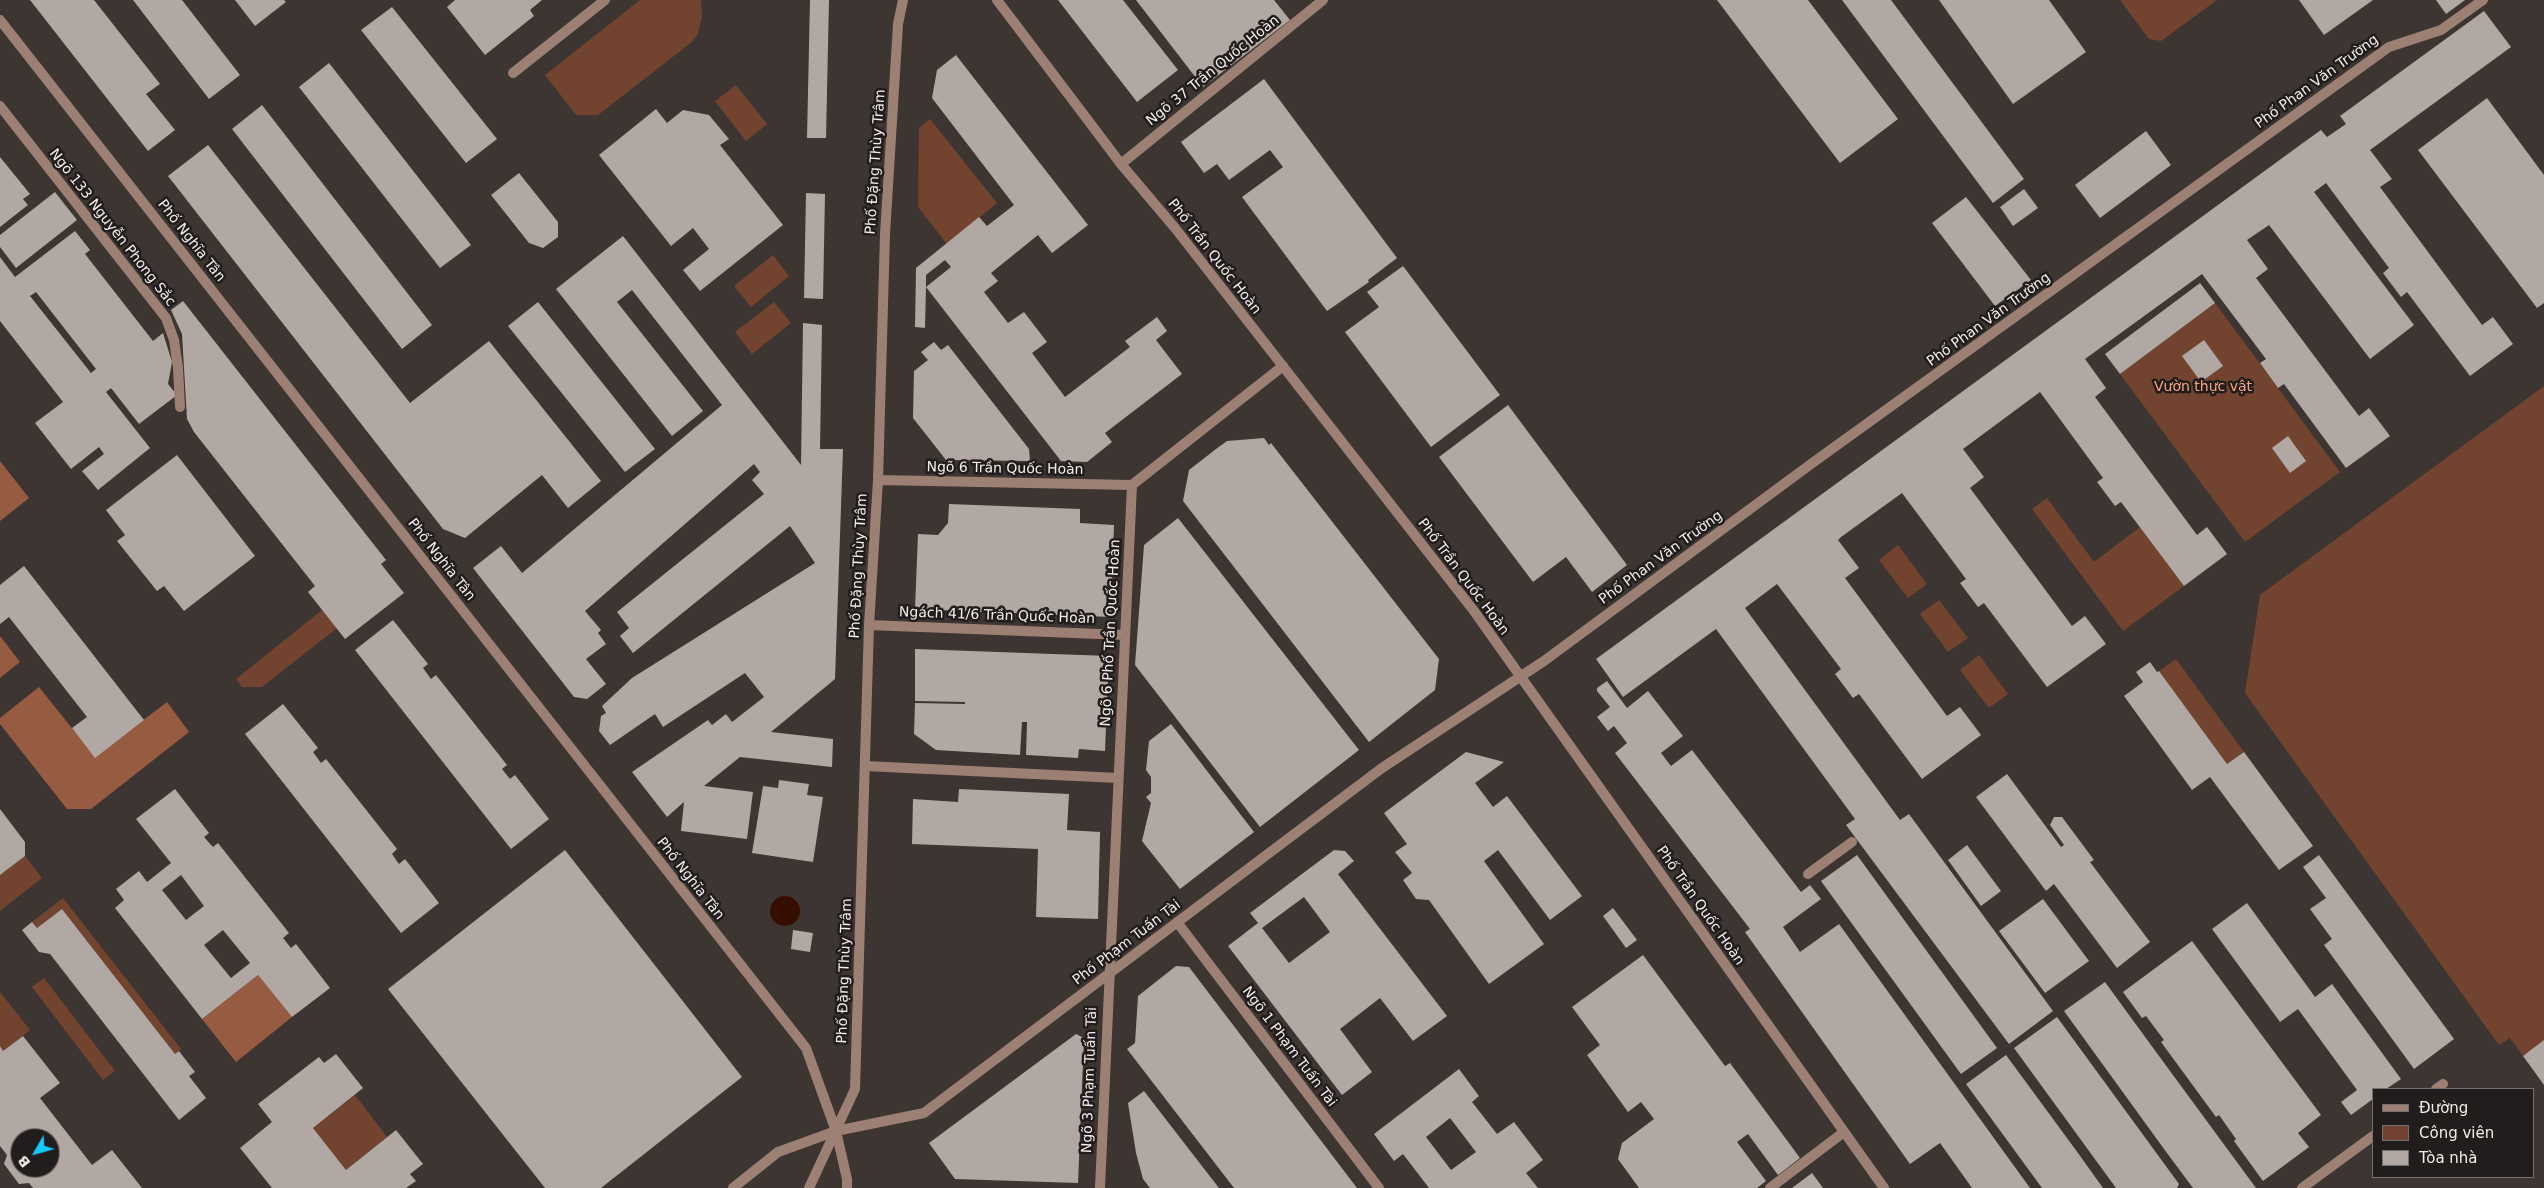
<!DOCTYPE html>
<html>
<head>
<meta charset="utf-8">
<style>
  body { margin:0 }
  #map { position:relative; width:2544px; height:1188px; overflow:hidden; background:#3d3531; font-family:"DejaVu Sans",sans-serif }
  canvas { display:block }
  .legend { position:absolute; left:2372px; top:1088px; width:162px; height:90px; box-sizing:border-box; background:#211d1c; border:1px solid #75706f; margin:0; padding:6px 9px; list-style:none; font-size:15px; color:#f3edeb }
  .legend li { display:flex; align-items:center; gap:10px; height:25px }
  .legend b { width:25px; border:1px solid #75706f }
  .north { position:absolute; left:10px; top:1128px; width:50px; height:50px; box-sizing:border-box; background:#211d1c; border:1px solid #75706f; border-radius:50%; rotate:232deg; font-size:14px; font-weight:700; line-height:20px; text-align:center; color:#f3edeb }
  .north::after { content:''; display:block; margin:auto; width:18px; height:22px; background:#16cafb; clip-path:polygon(50% 0,100% 100%,50% 72%,0 100%) }
</style>
</head>
<body>
<div id="map">
<canvas width="2544" height="1188"></canvas>
<ul class="legend">
<li><b style="height:6px;background:#9d8074"></b>Đường</li>
<li><b style="height:14px;background:#724430"></b>Công viên</li>
<li><b style="height:14px;background:#b2a8a3"></b>Tòa nhà</li>
</ul>
<div class="north">B</div>
</div>
<script>
const ctx = document.querySelector('canvas').getContext('2d');
ctx.lineJoin = 'round';
function fill(path, color) {
  ctx.fillStyle = color;
  ctx.fill(path, 'evenodd');
}
function toPath(rows) {
  const path = new Path2D();
  for (const r of rows) {
    if (r.length === 3) {
      path.moveTo(r[0] + r[2], r[1]);
      path.arc(r[0], r[1], r[2], 0, 2 * Math.PI);
      continue;
    }
    path.moveTo(r[0], r[1]);
    for (let i = 2; i < r.length; i += 2) path.lineTo(r[i], r[i + 1]);
  }
  return path;
}
function stroke(path, color, width, dash) {
  ctx.strokeStyle = color;
  ctx.lineWidth = width;
  ctx.lineCap = dash ? 'butt' : 'round';
  ctx.setLineDash(dash || []);
  ctx.stroke(path);
}
function write(font, color, halo, rows, align = 'center') {
  ctx.font = font + ' "DejaVu Sans",sans-serif';
  ctx.lineWidth = 5;
  ctx.setLineDash([]);
  ctx.textBaseline = 'middle';
  ctx.strokeStyle = halo;
  ctx.fillStyle = color;
  for (const [text, x, y, turn = 0] of rows) {
    ctx.save();
    ctx.translate(x, y);
    ctx.rotate((+turn || 0) * Math.PI / 180);
    ctx.textAlign = isNaN(turn) ? turn : align;
    if (halo) ctx.strokeText(text, 0, 0);
    ctx.fillText(text, 0, 0);
    ctx.restore();
  }
}
const green = toPath([
  [640,0,701,0,702,16,698,34,692,42,598,115,576,115,545,75],
  [2120,0,2217,0,2161,41,2149,39],
  [736,85,767,124,746,141,715,101],
  [930,119,997,203,947,244,918,207,919,128],
  [773,255,789,276,751,307,734,286],
  [774,302,791,323,752,354,735,332],
  [2215,303,2340,472,2245,542,2120,374],
  [2544,386,2544,1040,2523,1056,2510,1038,2499,1045,2245,693,2260,595],
  [2047,498,2094,562,2140,527,2184,586,2123,631,2032,509],
  [1898,545,1927,584,1908,598,1879,560],
  [1939,600,1968,638,1948,652,1920,614],
  [322,610,337,628,262,687,242,687,236,679],
  [1979,655,2008,694,1989,708,1960,670],
  [2176,659,2244,752,2227,764,2159,671],
  [25,856,42,878,0,911,0,875],
  [63,898,181,1049,175,1054,62,909,37,928,32,922],
  [44,978,115,1071,103,1080,32,987],
  [0,992,30,1030,3,1051,0,1046],
  [355,1095,387,1137,346,1170,313,1128]
]);
const forest = toPath([
  [0,461,29,498,0,521],
  [0,636,20,662,0,678],
  [39,687,95,757,167,702,189,732,91,809,67,809,0,724,0,718],
  [258,975,292,1017,236,1062,202,1019]
]);
const water = toPath([
  [785,911,15]
]);
const building = toPath([
  [30,0,94,0,160,84,146,94,175,130,148,151],
  [133,0,182,0,240,75,209,99],
  [235,0,284,0,286,2,255,26],
  [455,0,542,0,530,10,534,16,485,55,447,7],
  [810,0,829,0,826,138,807,138],
  [1058,0,1123,0,1178,70,1137,102],
  [1136,0,1274,0,1290,20,1203,87],
  [1717,0,1808,0,1898,119,1840,163],
  [1842,0,1891,0,2024,179,1993,203],
  [1939,0,2049,0,2086,52,2013,104],
  [2299,0,2373,0,2324,35],
  [2436,0,2465,0,2446,14],
  [392,7,497,139,466,163,361,30],
  [2484,11,2511,47,2370,150,2392,179,2380,187,2482,325,2493,317,2513,344,2470,376,2407,292,2401,297,2383,273,2389,268,2326,183,2314,192,2414,325,2370,359,2269,225,2247,240,2268,269,2256,278,2359,416,2369,408,2390,436,2346,468,2284,384,2278,388,2260,363,2266,359,2202,274,2085,359,2106,388,2095,397,2197,535,2207,527,2227,554,2184,586,2121,502,2115,506,2097,482,2103,478,2040,392,1963,449,1984,477,1970,488,2072,626,2085,616,2106,644,2047,687,1984,603,1978,607,1960,583,1966,579,1902,493,1841,537,1838,540,1859,568,1845,578,1947,716,1960,707,1981,735,1922,779,1859,694,1853,698,1835,674,1841,669,1777,584,1745,608,1900,820,1909,814,2053,1011,2009,1044,1846,825,1855,819,1716,629,1623,697,1596,659,2307,140,2321,130,2327,137,2346,124,2340,116],
  [956,55,1088,225,1052,253,1038,235,991,273,998,281,984,292,1008,323,1024,312,1047,342,1032,353,1065,397,1130,347,1125,341,1157,317,1167,331,1156,340,1182,374,1105,433,1112,442,1087,462,1061,461,926,287,925,328,915,327,916,268,979,217,987,226,1014,205,932,98,937,70],
  [945,260,951,267,926,287,926,275],
  [329,63,471,245,440,268,299,87],
  [1264,79,1397,258,1368,280,1369,282,1327,311,1242,197,1283,167,1270,150,1229,180,1217,164,1204,173,1181,142],
  [2487,98,2544,175,2544,303,2537,308,2418,150],
  [262,105,432,325,402,349,232,129],
  [656,109,667,123,683,110,709,115,729,139,720,145,783,225,700,291,683,270,709,249,693,228,671,246,599,155],
  [2146,131,2171,165,2100,218,2075,185],
  [208,145,410,403,489,341,601,481,568,508,542,475,465,538,443,529,168,176],
  [0,157,30,194,23,199,28,205,0,227],
  [519,173,558,222,558,237,543,248,529,243,491,195],
  [2024,189,2038,208,2013,226,2000,207],
  [55,192,77,220,16,268,0,247,0,235],
  [806,193,825,194,823,299,804,298],
  [1966,197,2031,280,1995,306,1932,223],
  [75,231,90,250,85,254,153,341,163,333,172,362,168,384,177,395,139,424,111,388,106,392,150,448,98,490,82,471,104,454,99,447,71,469,35,423,63,402,0,321,0,257,15,277],
  [36,292,96,369,91,373,30,296],
  [623,236,801,465,803,323,822,325,820,449,843,449,835,679,771,732,833,739,832,767,740,757,704,786,753,792,747,839,681,831,684,802,667,817,632,772,708,720,712,725,726,714,732,722,764,697,745,673,663,727,655,714,610,745,599,731,601,716,606,713,602,706,632,678,815,563,790,526,633,653,620,636,629,628,617,612,764,494,752,480,760,472,754,464,585,611,601,630,598,633,606,644,586,659,606,684,587,699,574,697,473,568,501,546,522,573,722,405,632,290,617,302,703,411,672,436,556,289],
  [1403,266,1500,395,1431,447,1345,332,1379,307,1367,292],
  [2200,283,2215,303,2120,374,2105,354],
  [183,301,386,560,381,564,404,593,345,639,308,592,315,586,194,432,187,419,182,334,171,310],
  [538,302,655,449,625,472,508,326],
  [2204,340,2223,366,2201,382,2182,356],
  [934,342,941,350,948,345,1029,449,1030,461,946,460,913,418,914,371,928,360,921,352],
  [1508,405,1627,565,1592,592,1566,557,1533,582,1439,457],
  [2288,436,2306,461,2290,473,2272,448],
  [1264,438,1269,445,1271,443,1439,659,1435,690,1369,742,1183,501,1189,470,1216,449,1227,441],
  [177,455,255,556,184,611,164,586,157,591,117,541,125,535,106,510],
  [949,504,1080,509,1080,523,1114,525,1111,617,915,609,918,534,938,535,948,523],
  [1178,518,1359,750,1260,827,1135,665,1144,545],
  [24,566,144,720,95,758,72,728,87,717,9,617,0,624,0,585],
  [393,620,428,664,423,668,431,679,436,675,507,765,502,769,510,779,515,775,549,819,511,849,355,650],
  [915,649,1109,656,1105,751,1079,749,1078,758,1026,755,1027,722,1022,722,1020,755,936,750,914,734,915,703,965,704,965,702,915,701],
  [2150,662,2157,672,2159,671,2227,764,2244,752,2313,846,2279,870,2210,777,2192,790,2124,696,2143,682,2136,672],
  [1607,681,1627,708,1648,691,1683,736,1661,753,1671,766,1692,750,1801,892,1810,885,1821,899,1783,927,1800,952,1839,924,2030,1188,1972,1188,1940,1143,1910,1164,1745,932,1750,929,1615,753,1627,743,1614,726,1608,731,1597,717,1610,707,1597,691,1597,688],
  [283,704,318,748,313,752,321,763,326,759,397,849,392,854,399,864,405,859,439,903,401,933,245,734],
  [1171,724,1254,832,1180,889,1142,841,1151,803,1146,797,1151,793,1151,777,1146,770,1149,741],
  [1466,752,1504,762,1475,783,1493,807,1507,796,1582,896,1550,920,1498,850,1484,861,1544,944,1489,984,1429,900,1416,899,1403,880,1412,873,1395,852,1407,844,1384,813],
  [2007,774,2061,847,2064,845,2050,825,2054,817,2062,817,2094,860,2090,862,2150,942,2117,968,2054,884,2046,891,1976,797],
  [779,780,809,784,807,795,823,797,813,862,752,853,763,786,778,788],
  [175,789,209,833,204,837,213,847,218,843,289,933,283,938,291,948,296,944,330,988,292,1017,258,975,202,1019,115,908,124,900,116,889,139,871,147,882,171,863,136,819],
  [181,875,204,906,186,920,162,890],
  [223,930,250,963,231,978,204,945],
  [959,789,1069,794,1067,830,1100,832,1098,919,1036,917,1038,849,912,844,913,799,958,802],
  [0,809,25,842,25,856,0,875],
  [1967,845,2001,891,1981,906,1948,860],
  [565,850,742,1077,601,1188,545,1188,388,989],
  [1334,850,1345,851,1354,861,1338,874,1447,1016,1413,1041,1380,998,1340,1029,1372,1072,1342,1095,1228,946,1258,923,1250,913],
  [1304,897,1330,932,1289,963,1262,928],
  [1857,855,1997,1048,1961,1074,1821,881],
  [2319,855,2454,1039,2414,1069,2324,945,2332,939,2310,909,2326,898,2303,867],
  [2043,899,2089,961,2045,993,1999,931],
  [2247,903,2315,997,2332,984,2401,1079,2386,1089,2373,1089,2373,1099,2351,1115,2341,1102,2357,1090,2298,1009,2280,1022,2212,929],
  [1613,908,1637,940,1626,948,1603,916],
  [62,909,175,1054,179,1051,195,1072,189,1076,206,1098,179,1120,50,954,39,952,22,930,32,922,37,928],
  [793,930,813,933,810,952,791,949],
  [2192,941,2321,1115,2298,1133,2309,1147,2263,1181,2234,1141,2236,1139,2219,1115,2216,1117,2161,1042,2164,1040,2146,1016,2142,1018,2123,992],
  [1643,955,1725,1066,1730,1063,1800,1158,1778,1175,1748,1134,1737,1142,1766,1181,1757,1188,1639,1188,1618,1159,1622,1143,1654,1119,1641,1102,1628,1112,1587,1055,1600,1045,1572,1007],
  [1176,966,1189,967,1357,1188,1234,1188,1127,1049,1135,1043,1138,996],
  [2105,982,2159,1056,2256,1188,2193,1188,2164,1149,2064,1011],
  [2057,1017,2179,1184,2177,1188,2116,1188,2014,1048],
  [1076,1034,1084,1038,1078,1183,955,1179,929,1143],
  [23,1036,60,1083,40,1098,92,1165,112,1150,142,1188,33,1188,29,1183,19,1184,4,1164,7,1155,0,1146,0,1046,3,1051],
  [20,1138,50,1138,50,1168,20,1168],
  [2544,1040,2544,1085,2523,1056],
  [336,1054,363,1088,313,1128,346,1170,396,1130,423,1164,410,1174,416,1181,406,1188,272,1188,240,1148,272,1122,258,1104,319,1057,324,1063],
  [2006,1055,2078,1153,2103,1188,2042,1188,1966,1084],
  [1459,1069,1479,1096,1472,1102,1497,1134,1514,1122,1543,1160,1526,1173,1538,1188,1429,1188,1403,1154,1394,1161,1374,1134],
  [1450,1118,1476,1152,1451,1170,1426,1137],
  [1144,1091,1171,1126,1219,1188,1150,1188,1143,1179,1136,1153,1128,1103],
  [1812,1173,1823,1188,1792,1188]
]);
const minor = toPath([
  [0,20,806,1048,836,1131,847,1179,847,1188],
  [513,73,605,0],
  [0,106,166,318,174,340,178,368,180,407],
  [1121,164,1323,0],
  [878,480,1132,485],
  [869,625,1125,635],
  [865,766,1118,778],
  [1808,874,1852,842],
  [1177,922,1379,1188],
  [2436,1089,2443,1084],
  [733,1188,778,1152,836,1131,924,1113,1382,768,1544,661,1811,464,2389,47,2441,30,2483,0],
  [809,1188,855,1089,869,625,878,480,885,234,898,24,903,0],
  [1100,1188,1132,485,1283,366],
  [1770,1188,1844,1132],
  [2302,1188,2373,1136]
]);
const tertiary = toPath([
  [997,0,1121,164,1175,228,1474,611,1884,1188]
]);
const streetNames = [
  ["Ngõ 37 Trần Quốc Hoàn",1213,71,-39],
  ["Phố Phan Văn Trường",2317,82,-36],
  ["Phố Đặng Thùy Trâm",876,162,-86],
  ["Ngõ 133 Nguyễn Phong Sắc",112,228,52],
  ["Phố Nghĩa Tân",191,241,52],
  ["Phố Trần Quốc Hoàn",1214,257,52],
  ["Phố Phan Văn Trường",1989,320,-36],
  ["Ngõ 6 Trần Quốc Hoàn",1005,469,1],
  ["Phố Phan Văn Trường",1661,558,-36],
  ["Phố Nghĩa Tân",441,560,52],
  ["Phố Đặng Thùy Trâm",859,566,-87],
  ["Phố Trần Quốc Hoàn",1463,577,53],
  ["Ngách 41/6 Trần Quốc Hoàn",997,616,2],
  ["Ngõ 6 Phố Trần Quốc Hoàn",1111,633,-87],
  ["Phố Nghĩa Tân",690,879,52],
  ["Phố Trần Quốc Hoàn",1700,906,55],
  ["Phố Phạm Tuấn Tài",1127,943,-37],
  ["Phố Đặng Thùy Trâm",845,971,-88],
  ["Ngõ 1 Phạm Tuấn Tài",1289,1047,53],
  ["Ngõ 3 Phạm Tuấn Tài",1090,1080,-88]
];
const parkNames = [
  ["Vườn thực vật",2203,387]
];
fill(green, '#724430');
fill(forest, '#975b41');
fill(water, '#360e00');
fill(building, '#b2a8a3');
stroke(minor, '#9d8074', 10);
stroke(tertiary, '#9d8074', 10);
write('14px', '#f3edeb', '#211d1c', streetNames);
write('14px', '#fea57e', '#211d1c', parkNames);
</script>
</body>
</html>
